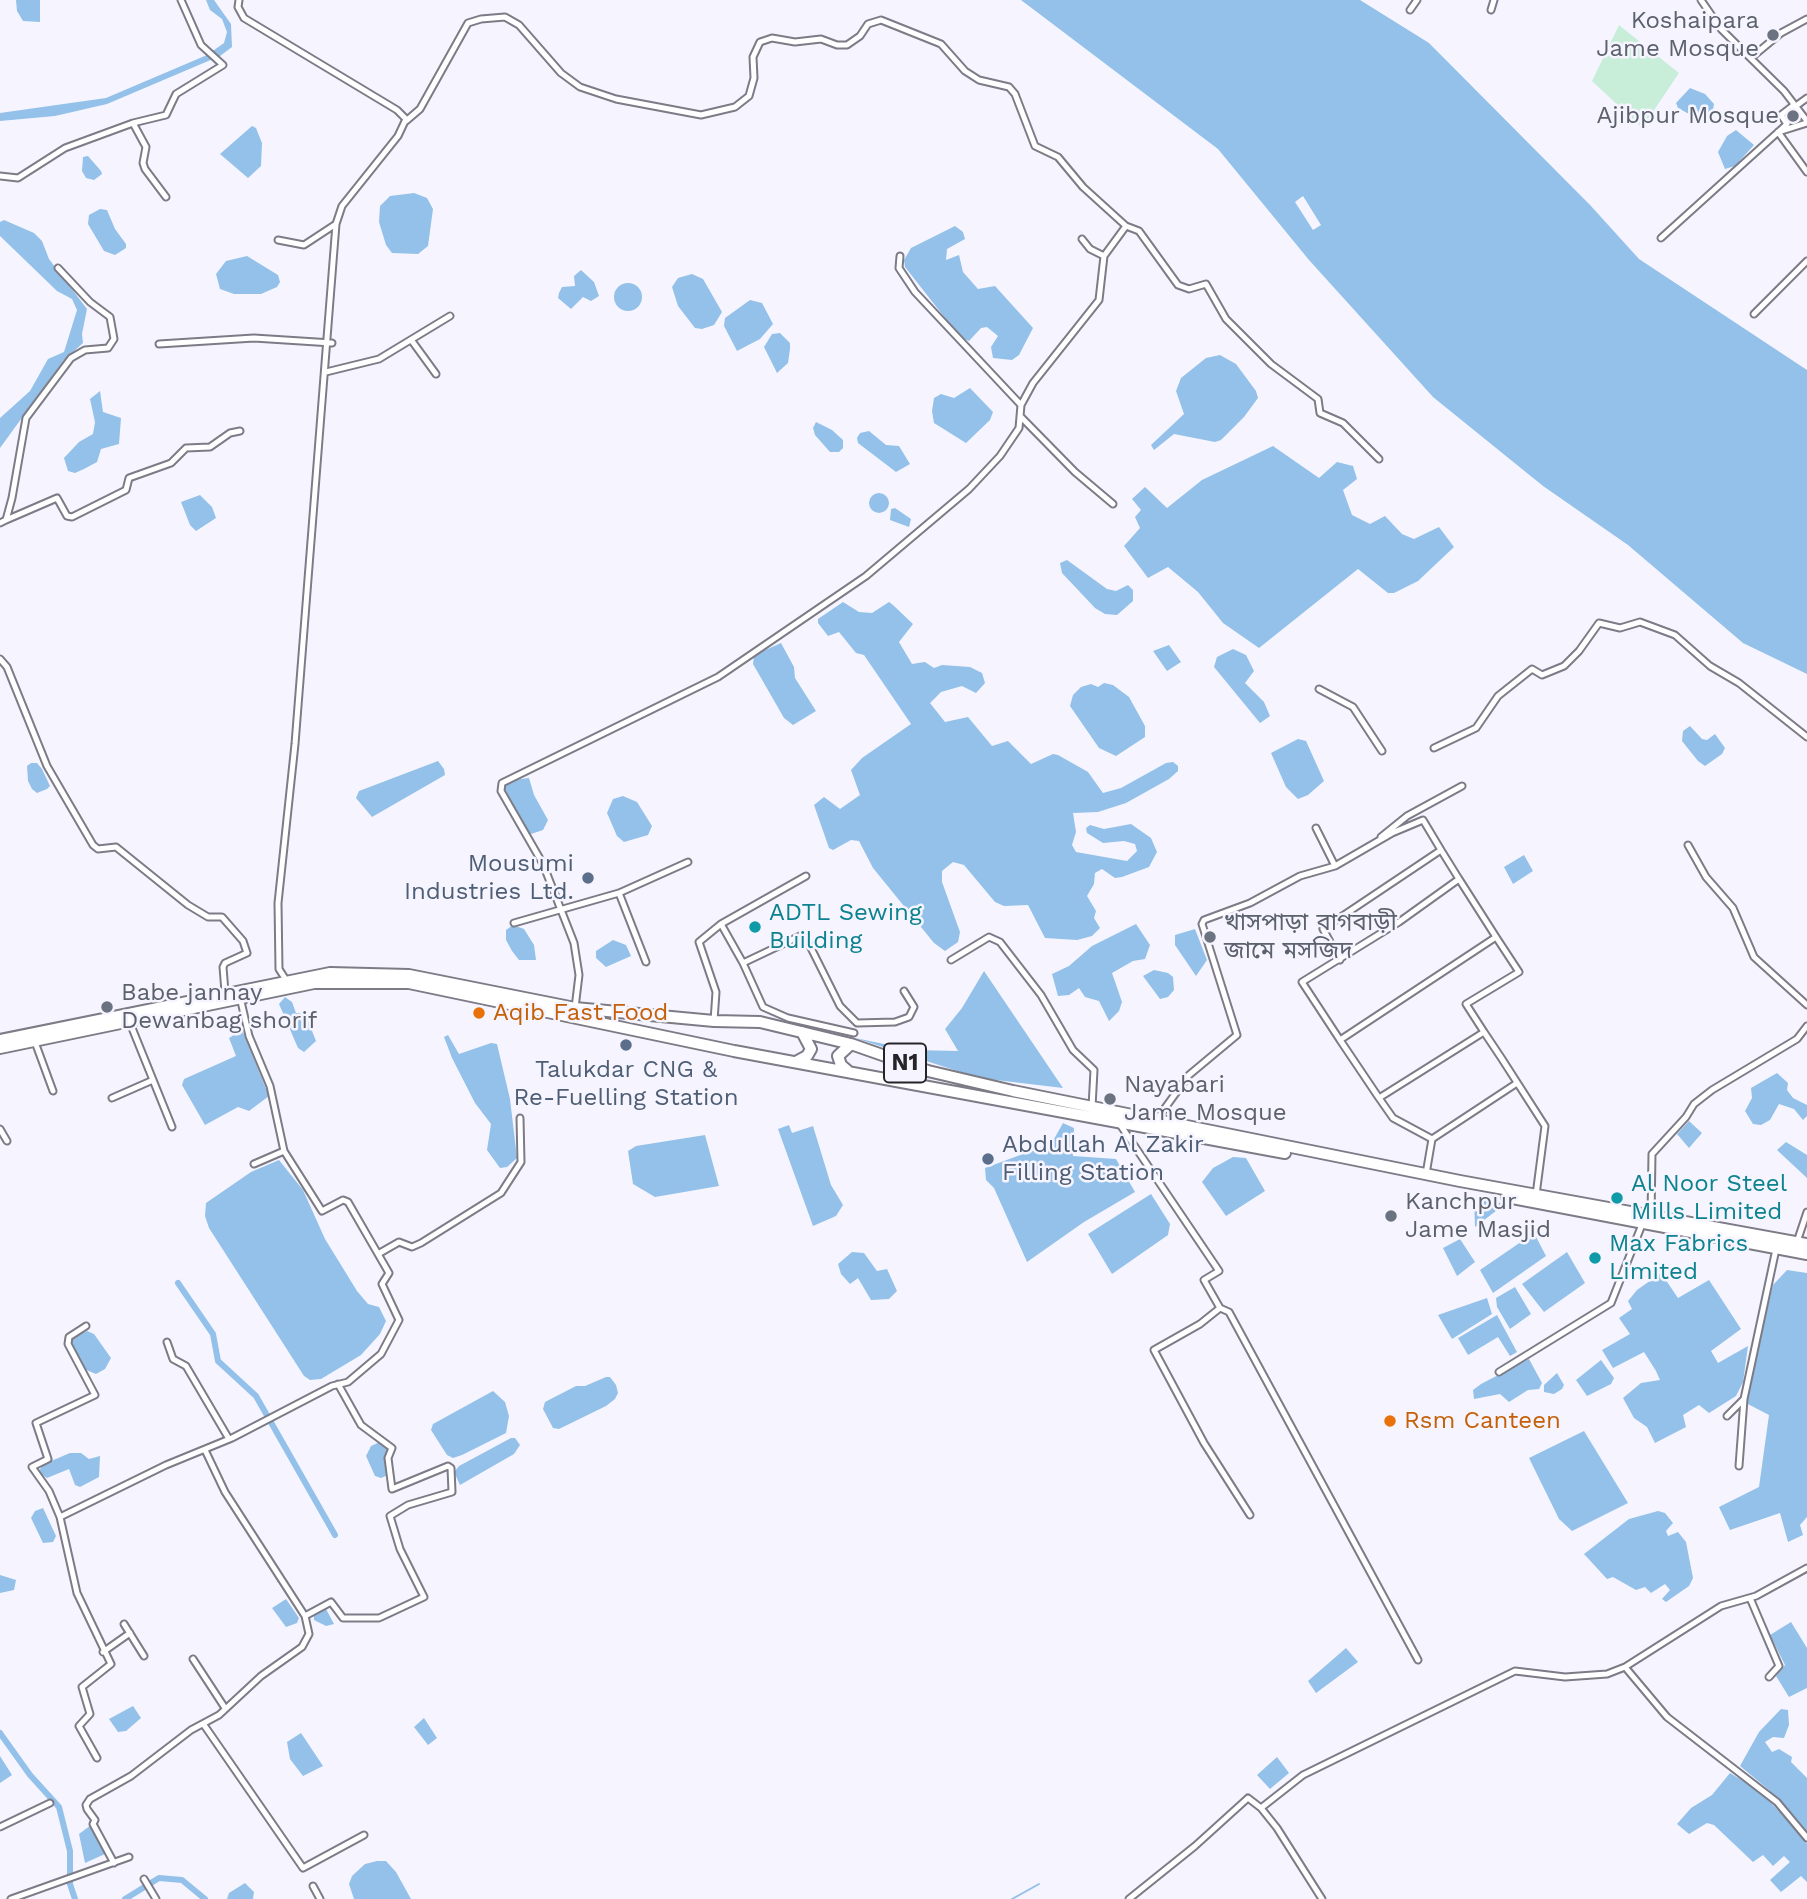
<!DOCTYPE html>
<html>
<head>
<meta charset="utf-8">
<style>
  body { margin:0 }
  canvas { display:block; background:#f6f5ff }
</style>
</head>
<body>
<canvas width="1807" height="1899"></canvas>
<script>
const ctx = document.querySelector('canvas').getContext('2d');
ctx.lineJoin = 'round';
function fill(path, color) {
  ctx.fillStyle = color;
  ctx.fill(path, 'evenodd');
}
function toPath(rows) {
  const path = new Path2D();
  for (const r of rows) {
    if (r.length === 3) {
      path.moveTo(r[0] + r[2], r[1]);
      path.arc(r[0], r[1], r[2], 0, 2 * Math.PI);
      continue;
    }
    path.moveTo(r[0], r[1]);
    for (let i = 2; i < r.length; i += 2) path.lineTo(r[i], r[i + 1]);
  }
  return path;
}
function stroke(path, color, width, dash) {
  ctx.strokeStyle = color;
  ctx.lineWidth = width;
  ctx.lineCap = dash ? 'butt' : 'round';
  ctx.setLineDash(dash || []);
  ctx.stroke(path);
}
function write(font, color, halo, rows, align = 'center') {
  ctx.font = font + ' "Work Sans","Noto Sans Bengali",sans-serif';
  ctx.lineWidth = 5;
  ctx.setLineDash([]);
  ctx.textBaseline = 'middle';
  ctx.strokeStyle = halo;
  ctx.fillStyle = color;
  for (const [text, x, y, turn = 0] of rows) {
    ctx.save();
    ctx.translate(x, y);
    ctx.rotate((+turn || 0) * Math.PI / 180);
    ctx.textAlign = isNaN(turn) ? turn : align;
    if (halo) ctx.strokeText(text, 0, 0);
    ctx.fillText(text, 0, 0);
    ctx.restore();
  }
}
const green = toPath([
  [1619,25,1679,73,1642,128,1592,81]
]);
const water = toPath([
  [16,0,40,0,40,22,23,21,17,11],
  [206,0,214,0,231,24,232,47,220,56,107,104,55,116,0,121,0,113,106,98,207,55,224,43,227,32,222,19,210,10],
  [1021,0,1360,0,1429,43,1591,206,1639,259,1807,370,1807,674,1743,643,1628,545,1543,486,1433,397,1309,260,1218,149],
  [1690,88,1705,94,1714,104,1712,115,1700,120,1678,108,1676,103],
  [252,126,256,128,262,143,261,166,248,178,220,154],
  [1736,130,1754,145,1735,166,1725,169,1718,152,1727,136],
  [88,156,101,171,102,174,94,180,86,178,82,171,83,157],
  [414,193,427,198,433,209,428,246,418,254,392,253,386,245,379,222,380,206,390,196],
  [100,209,107,210,115,229,126,244,126,248,115,255,104,251,88,224,89,215],
  [4,220,34,233,42,241,49,259,87,309,82,334,83,343,64,360,0,448,0,418,30,391,48,359,64,352,77,310,72,299,57,291,0,236,0,222],
  [955,226,963,232,965,239,947,249,946,260,959,255,963,272,978,289,995,286,1033,328,1019,355,1012,360,993,358,991,347,998,336,987,327,981,328,969,341,960,337,905,267,904,260,911,248],
  [247,256,278,275,280,282,277,287,261,294,234,294,220,289,216,274,226,261],
  [581,270,594,282,599,296,591,301,583,297,571,309,558,298,559,293,562,287,575,286,574,276],
  [692,274,703,279,722,312,714,325,702,329,695,328,678,306,672,287,678,278],
  [628,297,14],
  [750,300,762,303,773,324,760,339,737,351,724,326,725,318],
  [780,333,790,343,790,349,788,363,777,373,764,347,772,334],
  [1220,355,1236,364,1256,391,1258,398,1244,417,1221,440,1215,442,1174,434,1154,450,1151,445,1184,414,1176,391,1181,378,1206,358],
  [970,388,993,412,990,420,966,443,934,423,932,411,934,398,941,394,954,398],
  [100,391,103,412,121,418,119,444,101,449,97,462,84,469,75,473,68,471,64,458,79,442,93,434,95,422,90,399],
  [816,422,832,430,843,440,843,448,839,452,830,452,815,435,813,428],
  [869,431,886,445,899,446,910,464,896,472,858,443,857,438,860,433],
  [1273,446,1319,478,1337,462,1353,466,1357,479,1343,490,1352,515,1370,524,1385,516,1402,534,1414,539,1439,527,1454,547,1418,581,1394,593,1388,593,1358,569,1259,648,1223,623,1198,592,1168,567,1148,578,1124,546,1140,528,1135,517,1141,510,1132,499,1145,487,1167,508,1202,480],
  [879,503,10],
  [200,495,212,507,216,518,196,531,190,525,181,502],
  [895,508,911,519,909,527,890,520,891,509],
  [1067,560,1107,589,1116,591,1128,585,1133,590,1133,601,1117,615,1105,614,1095,608,1062,573,1060,563],
  [843,602,859,612,872,613,889,602,893,605,913,624,899,642,912,664,925,662,934,668,942,665,970,667,982,673,985,683,976,693,962,686,941,692,930,703,945,722,968,717,992,746,1008,741,1031,764,1053,754,1058,755,1088,772,1103,793,1121,788,1166,763,1173,762,1178,766,1178,771,1169,779,1126,803,1098,812,1073,813,1076,832,1072,845,1076,852,1127,861,1137,851,1135,844,1124,841,1103,843,1087,833,1086,828,1090,825,1104,829,1131,824,1151,838,1157,852,1149,867,1122,877,1115,878,1102,869,1095,873,1094,884,1087,896,1096,911,1094,918,1100,928,1092,936,1077,940,1045,938,1028,905,1004,906,995,902,964,865,953,862,942,871,942,882,960,932,958,942,945,951,934,943,873,868,859,841,851,840,833,850,829,848,814,805,824,797,840,809,860,795,851,770,862,758,911,724,864,655,856,653,839,632,828,636,818,623,818,619],
  [781,643,794,667,795,678,816,711,793,725,784,718,753,664,754,655],
  [1169,645,1181,662,1167,671,1153,651],
  [1233,649,1246,655,1254,671,1245,683,1264,702,1270,716,1260,723,1214,667,1217,657],
  [1104,683,1113,685,1129,697,1145,726,1145,737,1116,756,1099,748,1070,706,1073,695,1081,687,1091,684,1098,687],
  [1690,726,1702,739,1707,740,1715,734,1725,748,1722,754,1705,766,1698,761,1682,741,1683,731],
  [1298,739,1306,741,1324,781,1308,795,1298,799,1286,787,1271,753],
  [438,761,444,769,445,775,372,817,356,798,359,791],
  [31,763,37,763,42,769,50,786,47,789,37,793,32,789,28,781,27,766],
  [529,778,534,795,548,820,543,830,531,834,524,830,504,787,513,780],
  [623,796,637,802,652,826,648,835,624,842,617,836,607,813,613,799],
  [1524,855,1533,871,1513,884,1504,867],
  [1136,924,1150,945,1145,959,1133,961,1112,973,1122,1002,1119,1011,1109,1021,1099,1001,1085,997,1079,988,1069,995,1058,996,1052,974,1069,966,1092,946],
  [513,925,524,929,534,945,536,960,519,960,512,951,506,940,506,930],
  [1195,929,1207,960,1196,976,1175,945,1175,935],
  [613,940,626,945,631,956,606,967,596,958,596,951],
  [1154,970,1168,973,1173,977,1174,990,1168,997,1160,999,1143,976],
  [984,971,1063,1088,979,1078,855,1038,913,1050,958,1051,945,1029,962,1008],
  [285,997,292,1002,296,1013,305,1013,316,1041,304,1052,298,1048,279,1004],
  [242,1030,269,1096,249,1111,238,1107,205,1125,182,1085,184,1079,236,1056,229,1038],
  [448,1035,459,1054,491,1043,497,1044,510,1099,517,1158,507,1167,500,1168,487,1150,491,1124,475,1103,452,1058,444,1037],
  [1777,1073,1788,1083,1787,1090,1793,1098,1807,1105,1807,1116,1803,1120,1794,1109,1779,1104,1770,1120,1761,1125,1753,1124,1745,1111,1752,1098,1751,1088],
  [1689,1121,1702,1133,1689,1148,1677,1134],
  [1063,1123,1074,1128,1073,1156,1116,1159,1135,1192,1084,1222,1027,1262,994,1188,986,1180,985,1168,1042,1147,1054,1139],
  [789,1125,792,1133,813,1126,831,1185,843,1205,836,1216,813,1226,778,1129],
  [705,1135,719,1186,655,1197,633,1184,628,1151,636,1146],
  [1786,1142,1807,1155,1807,1178,1777,1150],
  [1233,1157,1246,1158,1265,1191,1226,1216,1202,1182,1213,1168],
  [279,1160,303,1190,325,1239,357,1291,368,1304,379,1307,386,1321,380,1334,361,1355,321,1379,310,1380,304,1376,209,1228,205,1216,206,1203,251,1172],
  [1151,1194,1170,1224,1168,1235,1112,1274,1088,1234],
  [1474,1199,1496,1202,1505,1204,1475,1227],
  [1534,1233,1546,1256,1493,1293,1480,1270],
  [1460,1239,1475,1262,1457,1276,1443,1248],
  [852,1252,864,1253,877,1271,887,1269,897,1291,889,1299,871,1300,858,1278,850,1284,841,1274,838,1264],
  [1567,1252,1585,1283,1544,1312,1522,1284],
  [1787,1270,1807,1273,1807,1517,1800,1525,1803,1535,1788,1542,1780,1513,1730,1530,1719,1507,1759,1487,1769,1415,1744,1402,1773,1285],
  [1661,1273,1678,1298,1709,1280,1741,1329,1711,1351,1718,1363,1748,1346,1743,1382,1736,1396,1709,1413,1699,1405,1683,1415,1686,1427,1655,1443,1647,1427,1634,1418,1623,1398,1641,1383,1660,1380,1656,1371,1644,1352,1613,1368,1602,1350,1630,1334,1619,1318,1632,1309,1628,1301,1637,1290],
  [1515,1287,1531,1314,1510,1329,1497,1307,1496,1298],
  [1487,1298,1492,1314,1452,1339,1438,1315],
  [1497,1315,1517,1352,1510,1356,1498,1337,1468,1355,1458,1338],
  [87,1331,94,1334,111,1358,105,1369,96,1374,84,1369,71,1344,72,1338],
  [1529,1359,1542,1383,1539,1389,1528,1390,1509,1402,1500,1394,1474,1399,1473,1390,1481,1384],
  [1601,1360,1614,1378,1611,1384,1587,1396,1576,1380],
  [1557,1373,1564,1385,1562,1389,1554,1394,1544,1392,1544,1385],
  [606,1377,610,1377,616,1385,618,1393,615,1399,606,1406,559,1429,553,1428,543,1409,545,1402,576,1386,585,1386],
  [493,1391,505,1402,509,1416,506,1433,462,1455,453,1458,447,1455,431,1430,433,1424],
  [1584,1431,1628,1503,1572,1531,1559,1519,1529,1458],
  [511,1438,515,1438,520,1445,514,1454,460,1485,454,1472,459,1466],
  [382,1441,389,1448,388,1475,381,1478,375,1476,366,1456,371,1446],
  [70,1453,81,1453,89,1459,100,1456,99,1477,80,1487,75,1485,69,1469,47,1478,38,1472,44,1464],
  [43,1508,56,1536,53,1542,43,1543,31,1518,35,1511],
  [1658,1511,1665,1513,1673,1523,1666,1531,1668,1536,1678,1532,1686,1542,1693,1578,1689,1586,1666,1602,1662,1599,1670,1590,1665,1584,1651,1593,1645,1587,1636,1590,1613,1577,1607,1579,1584,1554,1629,1519],
  [0,1575,16,1580,14,1590,0,1593],
  [286,1599,299,1618,297,1623,286,1627,272,1608],
  [321,1609,326,1609,334,1624,326,1626,314,1620,314,1613],
  [1791,1622,1807,1648,1807,1688,1789,1697,1776,1676,1785,1665,1770,1635],
  [1346,1648,1358,1662,1316,1693,1308,1681],
  [133,1706,141,1718,126,1731,118,1732,109,1719],
  [1781,1709,1788,1710,1789,1725,1784,1738,1773,1737,1765,1742,1772,1752,1779,1749,1792,1757,1791,1762,1807,1778,1807,1834,1769,1790,1740,1766,1759,1732],
  [424,1718,437,1738,428,1745,414,1727],
  [301,1733,323,1766,303,1776,290,1759,287,1742],
  [0,1756,12,1775,0,1783],
  [1277,1757,1289,1773,1270,1789,1257,1775],
  [1730,1773,1761,1792,1802,1836,1807,1844,1807,1882,1801,1876,1781,1892,1770,1880,1790,1862,1784,1856,1773,1866,1763,1855,1753,1862,1714,1825,1707,1823,1689,1834,1677,1824,1691,1808,1712,1795],
  [91,1825,105,1854,85,1863,79,1834],
  [377,1861,386,1861,396,1872,411,1899,354,1899,349,1884,352,1876,365,1864],
  [245,1883,254,1892,253,1899,227,1899,229,1893]
]);
const pier = toPath([
  [1303,196,1321,225,1313,230,1295,202]
]);
const stream = toPath([
  [1012,1899,1039,1884]
]);
const canal = toPath([
  [178,1283,213,1334,218,1361,256,1396,335,1535],
  [0,1733,30,1775,59,1807,70,1851,70,1884,75,1899],
  [125,1899,159,1878,182,1880,205,1899]
]);
const street = toPath([
  [239,0,238,7,244,18,397,110,406,119,398,136,342,206,336,224,295,744,278,903,279,969,286,980],
  [1701,0,1721,29,1784,91,1807,121],
  [1410,10,1417,0],
  [1491,10,1494,0],
  [1752,57,1781,33,1807,19],
  [1796,106,1807,98],
  [406,121,420,109,468,23,481,19,505,17,519,25,561,73,580,87,616,99,701,115,735,107,749,96,754,78,753,57,760,42,772,38,795,42,821,39,837,45,847,45,860,36,868,24,881,20,941,44,965,71,979,80,1009,87,1015,94,1035,146,1058,157,1083,187,1126,226],
  [133,123,166,115,176,94,223,65,201,45,181,0],
  [1807,123,1778,132,1807,172],
  [0,176,18,178,65,148,133,123,146,147,143,163,145,169,166,197],
  [1661,238,1787,124,1781,115,1794,105],
  [1082,239,1090,249,1104,256],
  [278,240,304,245,336,224],
  [900,256,899,268,915,292,1021,405],
  [1754,314,1807,261],
  [412,341,436,374],
  [159,344,254,338,332,343],
  [326,372,379,359,450,316],
  [1021,417,1075,472,1113,504],
  [6,520,57,498,67,516,72,517,126,490,129,478,171,463,186,448,210,447,230,433,240,431],
  [0,523,6,520,12,498,26,418,71,358,85,350,108,348,114,339,110,317,90,302,58,268],
  [0,659,7,667,47,766,93,845,98,849,116,847,188,905,208,917,222,917,243,941,247,953,225,963,223,967,225,992],
  [1319,689,1353,707,1382,751],
  [1434,748,1476,728,1498,696,1532,669,1542,675,1564,666,1579,651,1599,623,1620,628,1640,622,1675,635,1710,666,1739,683,1807,737],
  [1316,828,1335,866],
  [1381,837,1407,816,1462,786],
  [1688,845,1706,877,1733,908,1754,957,1807,1005],
  [619,893,646,962],
  [514,923,619,893,688,862],
  [721,924,743,963,763,1007,788,1018,854,1033],
  [951,960,989,937,1000,942,1041,995,1073,1050,1094,1070,1092,1107],
  [1340,960,1323,929,1441,850,1459,879],
  [743,963,804,934,840,1006,857,1023,895,1022,909,1017,914,1007,904,991],
  [240,997,249,1036,270,1086,284,1151],
  [575,1008,579,975,574,943,543,864,501,791,502,783,718,677,866,576,969,489,1000,456,1019,428,1021,405,1033,383,1099,300,1104,256,1126,226,1139,231,1178,285,1189,289,1206,284,1226,319,1271,364,1318,399,1320,413,1343,423,1379,459],
  [714,1021,716,992,699,942,721,924,806,876],
  [130,1023,172,1127],
  [1340,1040,1302,982,1399,922,1459,879,1496,937],
  [35,1042,53,1091],
  [1517,1083,1432,1139,1393,1118,1379,1098,1484,1032,1502,1059,1545,1126,1536,1195],
  [112,1098,153,1080],
  [1379,1098,1340,1040,1496,937,1519,972,1466,1004,1484,1032],
  [1157,1119,1189,1075,1237,1035,1202,924,1204,920,1250,903,1300,876,1335,866,1392,833,1423,820,1441,850],
  [1119,1123,1219,1271,1204,1280,1220,1308,1229,1312,1418,1660],
  [0,1129,7,1141],
  [1426,1174,1432,1139],
  [1651,1216,1652,1154,1686,1117,1694,1104,1712,1090,1797,1039,1807,1026],
  [1797,1242,1807,1212],
  [378,1254,399,1242,412,1247,421,1243,501,1193,521,1162,520,1118],
  [1220,1308,1200,1324,1154,1350,1204,1443,1250,1515],
  [86,1326,69,1337,68,1344,95,1395,36,1423,48,1459,32,1467,49,1491,60,1517,166,1465,232,1438,332,1386,348,1382,381,1354,399,1320,382,1284,389,1273,348,1202,343,1200,322,1211,284,1151,254,1164],
  [167,1342,173,1359,186,1366,229,1439],
  [1499,1372,1611,1303,1643,1222],
  [1727,1416,1744,1399,1776,1249],
  [205,1450,225,1492,305,1616],
  [1739,1466,1744,1399],
  [60,1517,77,1593,111,1664,82,1687,90,1714,79,1726,97,1758],
  [1807,1568,1756,1596,1721,1606,1625,1667,1667,1717,1777,1802,1807,1838],
  [1750,1598,1779,1666,1769,1677],
  [124,1624,144,1656],
  [103,1652,130,1633],
  [193,1659,225,1708],
  [204,1725,303,1868,364,1835],
  [1261,1808,1303,1775,1515,1671,1565,1677,1607,1674,1625,1667],
  [0,1827,50,1803],
  [114,1863,93,1824,95,1820,87,1809,86,1805,90,1799,131,1776,191,1730,219,1715,261,1676,302,1647,309,1634,305,1616,331,1602,343,1618,379,1618,424,1597,400,1549,390,1516,408,1505,452,1492,451,1468,448,1466,392,1489,388,1458,392,1448,361,1425,338,1384],
  [144,1879,156,1899],
  [313,1886,320,1899],
  [11,1899,129,1857],
  [1129,1899,1195,1846,1248,1798,1261,1808,1277,1828,1322,1899]
]);
const highway = toPath([
  [0,1040,330,973,409,975,575,1008,714,1021,760,1022,851,1044,928,1071,1013,1091,1460,1181,1807,1244],
  [0,1048,314,983,409,983,734,1051,1285,1153],
  [796,1062,807,1056,811,1049,802,1032],
  [848,1071,841,1065,838,1056,851,1044],
  [1507,1197,1807,1254]
]);
const markers = [
  [1773,35,7,"#6b7280"],
  [1793,116,7,"#6b7280"],
  [588,878,7,"#5c6f8a"],
  [755,927,7,"#0f9aa8"],
  [1210,937,7,"#6b7280"],
  [107,1007,7,"#6b7280"],
  [479,1013,7,"#e8710a"],
  [626,1045,7,"#5c6f8a"],
  [1110,1099,7,"#6b7280"],
  [988,1159,7,"#5c6f8a"],
  [1617,1198,7,"#0f9aa8"],
  [1391,1216,7,"#6b7280"],
  [1595,1258,7,"#0f9aa8"],
  [1390,1421,7,"#e8710a"]
];
const shields = [
  [905,1063,42]
];
const shieldNames = [
  ["N1",905,1063]
];
const worshipNames = [
  ["Koshaipara",1759,21,"right"],
  ["Jame Mosque",1759,49,"right"],
  ["Ajibpur Mosque",1779,116,"right"],
  ["খাসপাড়া বাগবাড়ী",1224,923],
  ["জামে মসজিদ",1224,951],
  ["Babe jannay",121,993],
  ["Dewanbag shorif",121,1021],
  ["Nayabari",1124,1085],
  ["Jame Mosque",1124,1113],
  ["Kanchpur",1405,1202],
  ["Jame Masjid",1405,1230]
];
const serviceNames = [
  ["Mousumi",574,864],
  ["Industries Ltd.",574,892],
  ["Talukdar CNG &",626,1070,"center"],
  ["Re-Fuelling Station",626,1098,"center"],
  ["Abdullah Al Zakir",1002,1145,"left"],
  ["Filling Station",1002,1173,"left"]
];
const cultureNames = [
  ["ADTL Sewing",769,913],
  ["Building",769,941],
  ["Al Noor Steel",1631,1184],
  ["Mills Limited",1631,1212],
  ["Max Fabrics",1609,1244],
  ["Limited",1609,1272]
];
const foodNames = [
  ["Aqib Fast Food",493,1013],
  ["Rsm Canteen",1404,1421]
];
fill(green, '#c8eed9');
fill(water, '#93c1e9');
fill(pier, '#f6f5ff');
stroke(stream, '#93c1e9', 2);
stroke(canal, '#93c1e9', 6);
stroke(street, '#7d7b86', 9);
stroke(highway, '#7d7b86', 14);
stroke(street, '#fff', 5);
stroke(highway, '#fff', 10);
for (const [x, y, r, color] of markers) {
  const dot = new Path2D();
  dot.arc(x, y, r, 0, 2 * Math.PI);
  ctx.fillStyle = color;
  ctx.fill(dot);
  stroke(dot, '#f6f5ff', 2.5);
}
for (const [x, y, w] of shields) {
  const box = new Path2D();
  box.roundRect(x - w / 2, y - 19.5, w, 39, 5);
  ctx.fillStyle = '#f6f5ff';
  ctx.fill(box);
  stroke(box, '#252529', 2);
}
write('bold 23px', '#252529', null, shieldNames);
write('24px', '#5b616d', '#f6f5ff', worshipNames, 'left');
write('24px', '#4e5e75', '#f6f5ff', serviceNames, 'right');
write('24px', '#0d838f', '#f6f5ff', cultureNames, 'left');
write('24px', '#c56008', '#f6f5ff', foodNames, 'left');
</script>
</body>
</html>
